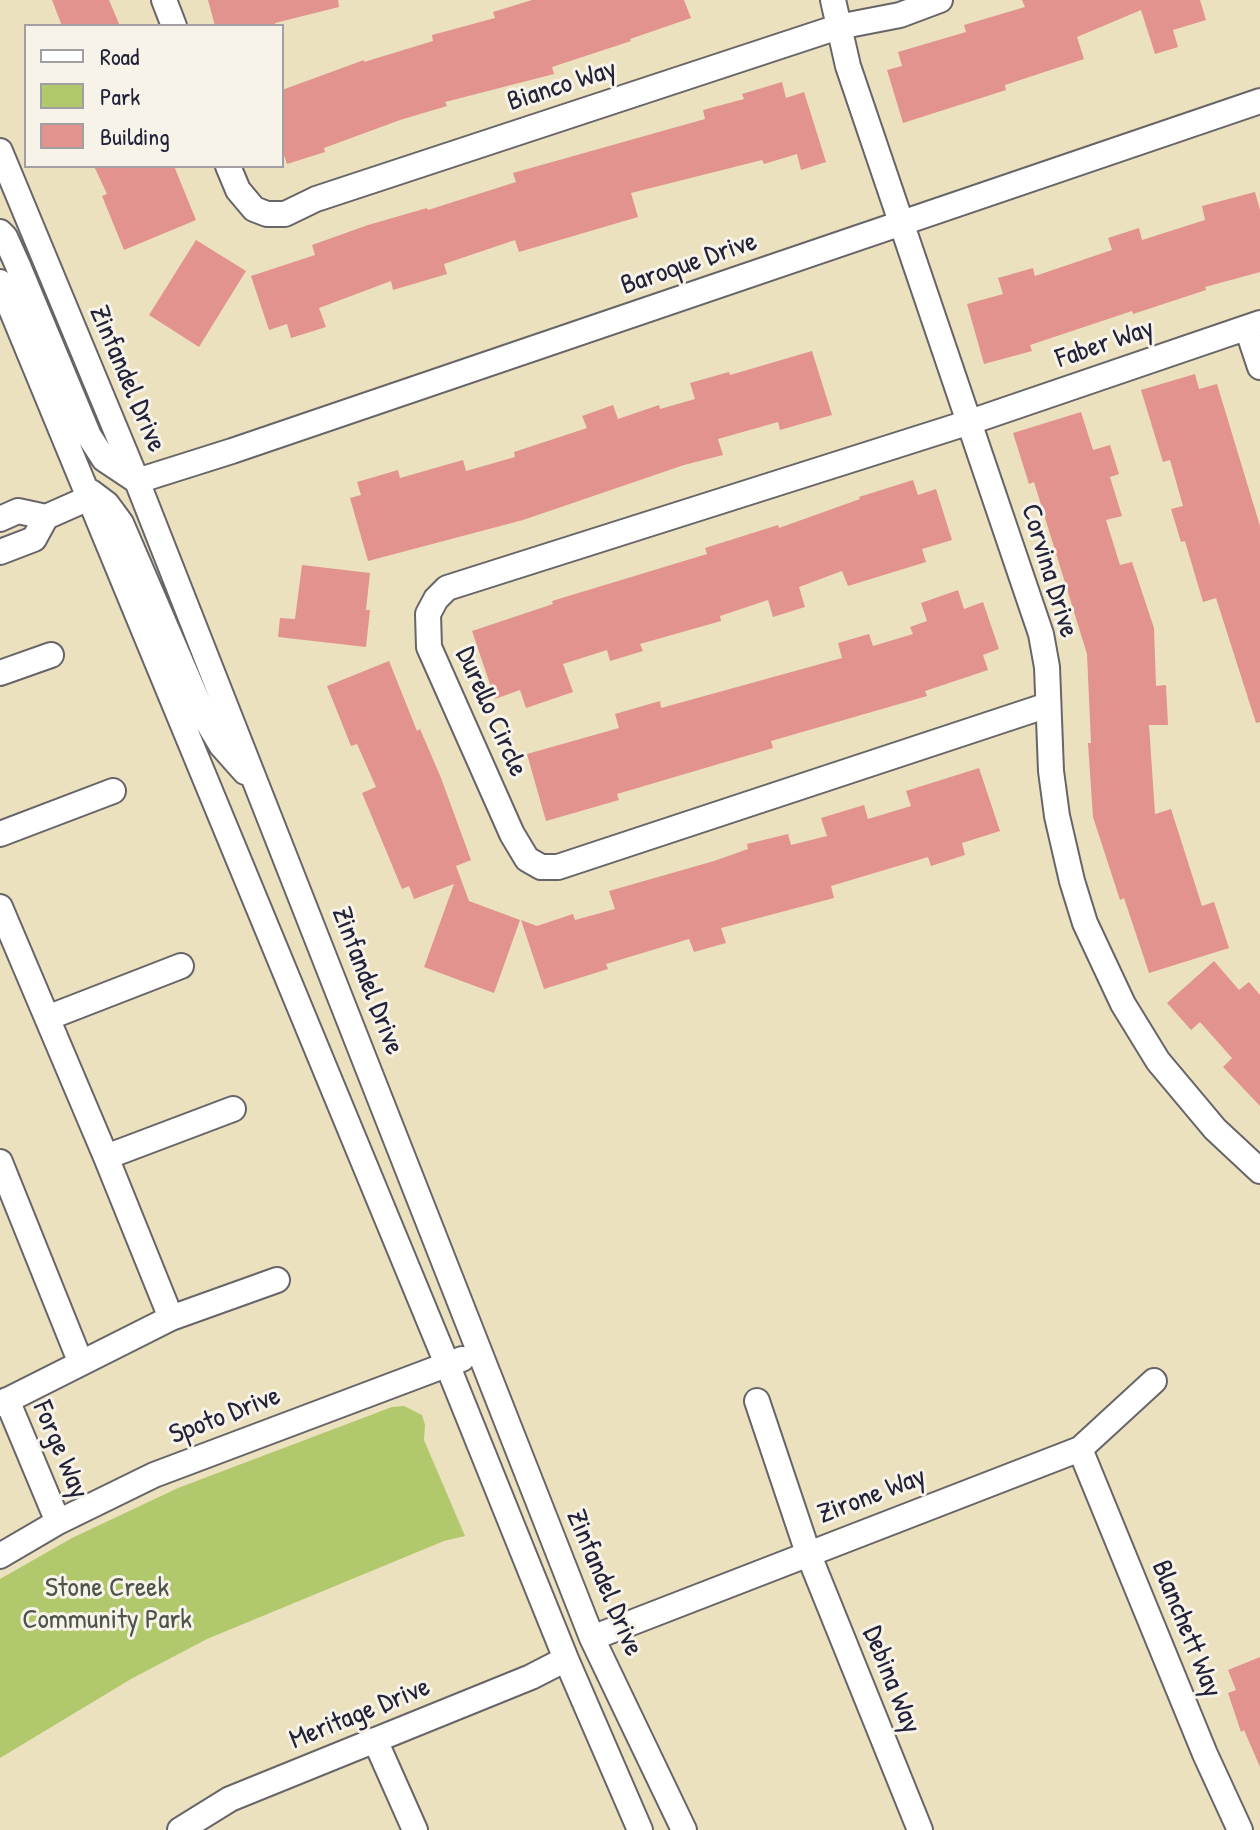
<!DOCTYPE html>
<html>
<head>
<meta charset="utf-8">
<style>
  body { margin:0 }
  #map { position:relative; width:1260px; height:1830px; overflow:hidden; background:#ebe1bf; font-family:"Patrick Hand",sans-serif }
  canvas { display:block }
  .legend { position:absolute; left:24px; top:24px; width:260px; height:144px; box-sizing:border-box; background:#f7f3e8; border:2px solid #a29fa3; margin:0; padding:10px 14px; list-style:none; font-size:24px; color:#22223b }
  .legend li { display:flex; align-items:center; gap:16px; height:40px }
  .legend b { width:40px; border:2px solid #a29fa3 }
</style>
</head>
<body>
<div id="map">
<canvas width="1260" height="1830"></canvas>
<ul class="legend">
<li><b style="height:10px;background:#fff"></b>Road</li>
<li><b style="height:22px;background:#b1c86d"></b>Park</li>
<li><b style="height:22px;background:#e2938e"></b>Building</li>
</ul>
</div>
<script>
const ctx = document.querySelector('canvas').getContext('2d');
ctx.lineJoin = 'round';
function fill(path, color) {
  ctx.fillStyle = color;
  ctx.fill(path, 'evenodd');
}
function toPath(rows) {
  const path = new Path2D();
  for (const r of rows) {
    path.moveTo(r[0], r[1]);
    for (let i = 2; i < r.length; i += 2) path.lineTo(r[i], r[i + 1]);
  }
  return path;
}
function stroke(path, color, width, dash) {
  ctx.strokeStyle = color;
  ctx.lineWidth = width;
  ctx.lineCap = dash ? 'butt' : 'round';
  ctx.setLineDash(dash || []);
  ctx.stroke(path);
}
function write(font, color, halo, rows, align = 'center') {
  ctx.font = font + ' "Patrick Hand",sans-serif';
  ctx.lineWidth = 6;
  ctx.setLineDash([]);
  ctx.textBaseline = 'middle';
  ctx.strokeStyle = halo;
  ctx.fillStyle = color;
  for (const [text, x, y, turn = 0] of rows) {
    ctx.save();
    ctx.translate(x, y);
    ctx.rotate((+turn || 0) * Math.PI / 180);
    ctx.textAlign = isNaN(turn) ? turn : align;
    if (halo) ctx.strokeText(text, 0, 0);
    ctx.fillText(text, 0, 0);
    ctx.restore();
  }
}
const green = toPath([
  [404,1406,422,1415,425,1425,424,1440,465,1536,444,1541,207,1639,131,1679,0,1758,0,1579,72,1538,178,1488,392,1407]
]);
const building = toPath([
  [52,0,109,0,120,26,62,26],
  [208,0,338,0,339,7,275,23,276,26,215,26],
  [532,0,684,0,691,18,630,39,631,41,552,67,554,74,445,102,447,106,400,120,324,148,325,152,287,164,282,149,282,90,364,60,364,62,433,41,432,35,495,18,493,12],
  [1022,0,1200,0,1206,20,1173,30,1178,47,1155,54,1141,10,1077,37,1084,59,1005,85,1006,90,903,123,887,70,902,66,898,52,966,32,964,25,1025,7],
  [782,82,786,98,804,92,826,162,801,170,797,154,764,164,762,160,631,193,638,217,519,252,515,240,444,264,447,274,393,290,391,281,319,308,326,327,291,338,287,324,269,330,251,276,315,255,312,245,368,225,427,208,428,210,516,182,513,173,705,119,703,110,744,99,742,94],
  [94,166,174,166,196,220,124,250,102,196,107,194],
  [1255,192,1260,210,1260,272,1205,287,1206,290,1133,314,1132,311,1030,345,1032,351,984,364,967,304,1003,294,998,278,1033,268,1035,276,1112,250,1108,238,1139,228,1142,240,1205,220,1202,206],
  [196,240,246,271,199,347,149,315],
  [812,351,832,415,780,430,778,422,718,439,723,455,684,465,523,520,368,561,350,498,361,495,357,482,398,470,400,478,463,460,466,471,515,457,514,452,587,428,582,416,613,405,618,419,659,405,660,409,695,399,690,383,729,372,730,375],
  [1195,374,1199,389,1217,384,1260,526,1260,722,1256,723,1216,598,1203,602,1185,541,1181,542,1171,509,1183,506,1170,460,1163,462,1141,390],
  [1081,412,1093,450,1110,445,1119,474,1110,477,1122,516,1106,520,1120,565,1132,562,1154,628,1156,686,1166,685,1168,725,1149,725,1155,814,1171,809,1202,906,1214,902,1229,948,1149,973,1124,898,1120,900,1093,817,1088,743,1091,743,1087,654,1034,482,1029,484,1013,433],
  [913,480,918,495,936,489,952,540,922,549,926,562,848,586,842,571,799,587,805,607,773,617,768,600,720,616,721,621,640,644,643,651,610,661,607,650,563,664,573,692,526,708,520,690,495,699,472,631,553,604,552,601,707,554,705,548,778,525,779,528,860,499,859,497],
  [302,565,370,573,366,610,370,610,366,647,278,637,280,618,295,619],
  [958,590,964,609,983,602,999,649,983,655,988,670,925,691,927,696,771,741,773,748,617,794,619,800,546,821,527,754,619,728,615,714,660,701,661,708,842,658,838,643,869,634,873,646,913,634,910,627,927,621,921,603],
  [389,661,417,731,420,729,441,778,471,860,456,866,469,901,520,920,494,993,424,967,454,884,414,899,409,886,402,889,362,793,376,787,357,744,351,746,327,686],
  [979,768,1000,831,962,843,965,855,931,866,928,857,831,886,834,898,721,928,726,943,694,952,689,939,606,964,608,969,544,989,521,920,537,926,573,914,575,920,615,909,609,891,714,861,748,849,747,844,788,834,791,845,827,836,821,818,864,805,868,819,911,806,906,791],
  [1214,961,1239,990,1249,982,1260,995,1260,1106,1223,1067,1232,1058,1200,1022,1191,1030,1167,1003],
  [1260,1657,1260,1767,1244,1730,1241,1732,1228,1693,1236,1690,1228,1670]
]);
const minor = toPath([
  [164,0,174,26],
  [833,0,848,66,1041,634,1047,667,1051,771,1057,816,1072,881,1085,923,1123,1004,1158,1061,1215,1129,1260,1171],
  [0,151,137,481,592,1638,684,1830],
  [228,166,238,190,254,209,267,214,285,214,316,199,838,27,900,15,940,0],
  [0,232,5,237,19,268,89,436,104,459,137,481],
  [0,282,447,1364,566,1659,640,1830],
  [1247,328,1260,367],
  [137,481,232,451,1260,101],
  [91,492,107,504,121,523,205,718,221,745,245,772],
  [0,519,18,511,46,517,89,498],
  [0,552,34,539,46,517],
  [0,673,51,655],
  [1048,705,558,867,541,867,527,859,512,834,429,647,428,614,436,599,447,588,970,422,1260,323],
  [0,834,113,791],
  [0,907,106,1157,171,1318,0,1404],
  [47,1018,181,966],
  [106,1157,233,1109],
  [0,1162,80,1361],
  [171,1318,277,1280],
  [7,1400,58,1522],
  [757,1401,808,1553,920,1830],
  [1080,1449,1205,1754,1240,1830],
  [0,1556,58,1522,154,1475,462,1359],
  [592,1638,1080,1449,1154,1381],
  [375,1740,415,1830],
  [180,1830,230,1799,531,1677,566,1659]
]);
const streetNames = [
  ["Bianco Way",562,86,-18],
  ["Baroque Drive",689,264,-19],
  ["Faber Way",1105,344,-19],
  ["Zinfandel Drive",127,379,67],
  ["Corvina Drive",1049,571,73],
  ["Durello Circle",491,712,66],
  ["Zinfandel Drive",367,981,69],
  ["Spoto Drive",225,1416,-21],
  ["Forge Way",60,1450,67],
  ["Zirone Way",872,1496,-21],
  ["Zinfandel Drive",604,1583,67],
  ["Blanchett Way",1186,1629,68],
  ["Debina Way",891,1680,68],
  ["Meritage Drive",360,1714,-22]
];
const parkNames = [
  ["Stone Creek",107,1589],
  ["Community Park",107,1621]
];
fill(green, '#b1c86d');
fill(building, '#e2938e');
stroke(minor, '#686569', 28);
stroke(minor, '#fff', 24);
write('28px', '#22223b', '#f7f3e8', streetNames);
write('28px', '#4d544a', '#f7f3e8', parkNames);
</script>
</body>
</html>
